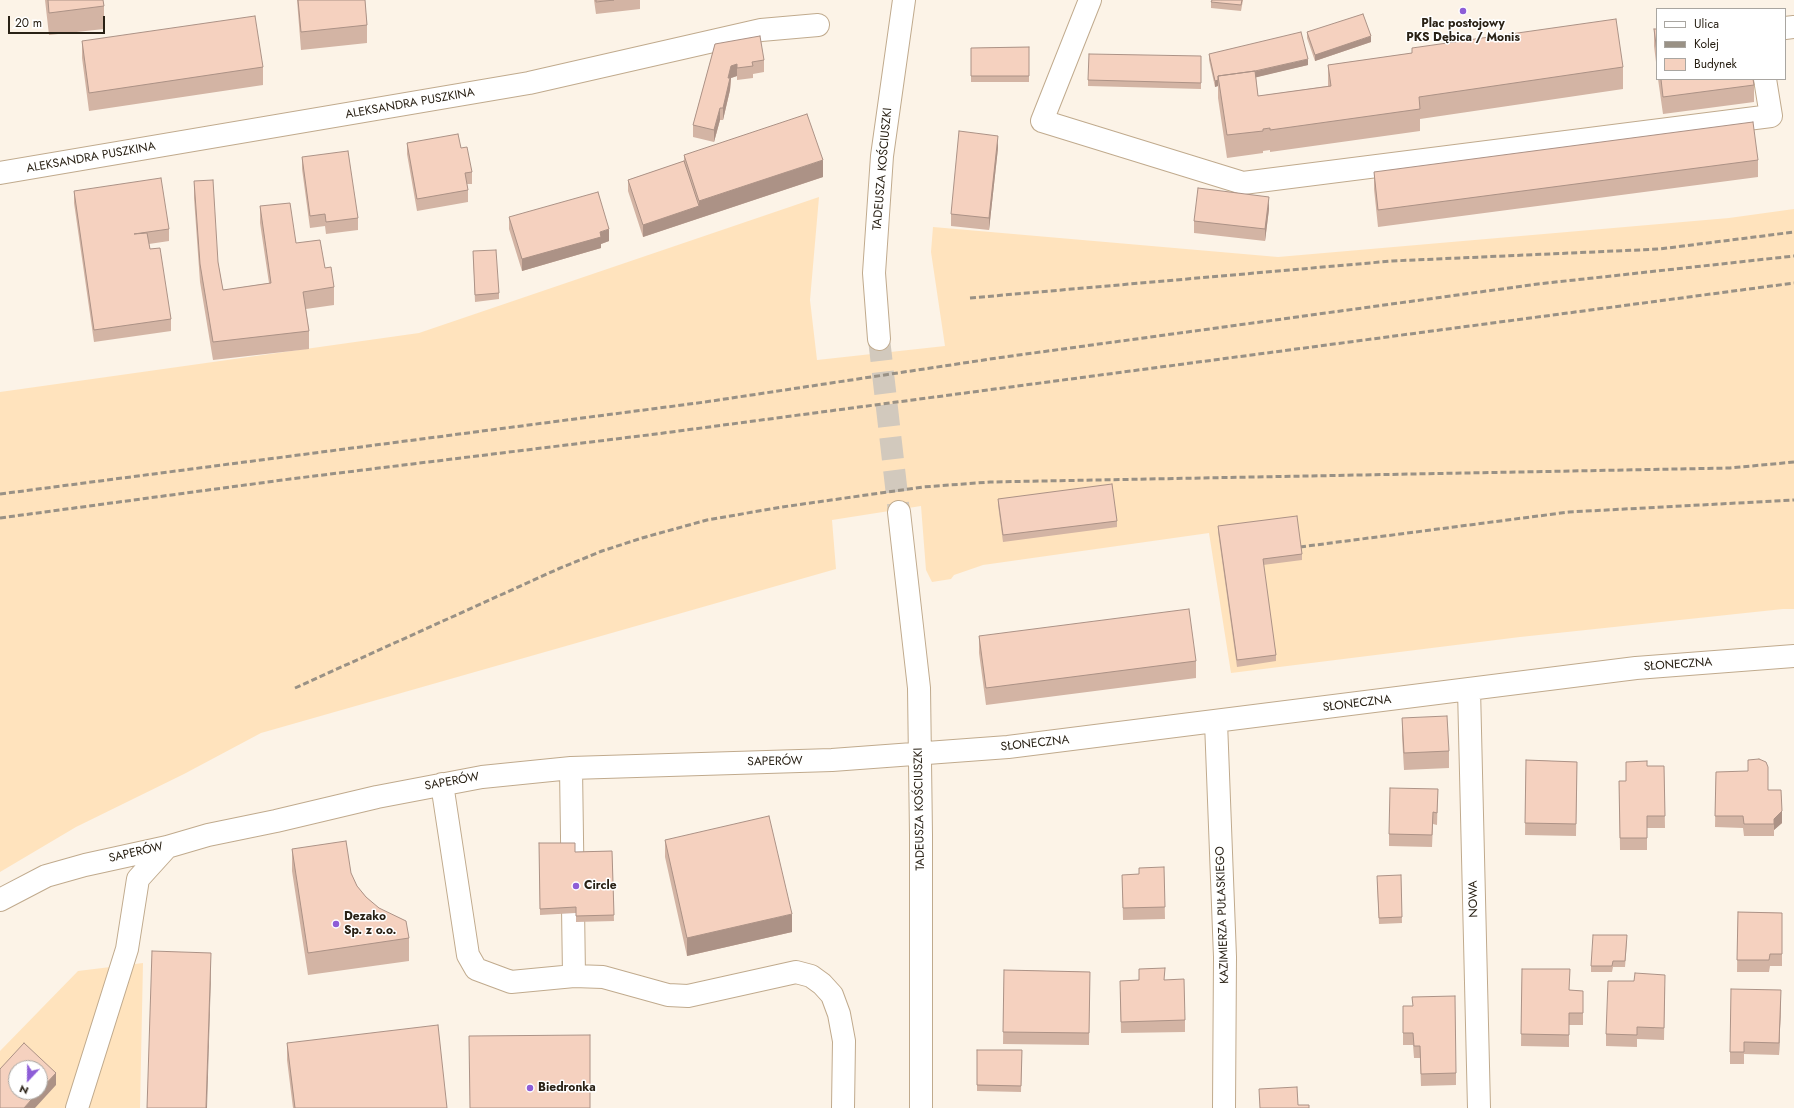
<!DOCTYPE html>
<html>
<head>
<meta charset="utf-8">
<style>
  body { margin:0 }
  #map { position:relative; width:1794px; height:1108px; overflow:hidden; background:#fcf3e7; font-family:Jost,sans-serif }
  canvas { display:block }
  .legend { position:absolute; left:1656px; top:8px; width:130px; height:72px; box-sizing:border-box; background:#fff; border:1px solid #a9a6a1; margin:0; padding:5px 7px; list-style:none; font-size:12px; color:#292115 }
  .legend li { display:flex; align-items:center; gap:8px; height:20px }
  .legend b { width:20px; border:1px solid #a9a6a1 }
  .north { position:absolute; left:8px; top:1060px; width:40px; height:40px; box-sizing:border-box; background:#fff; border:1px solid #a9a6a1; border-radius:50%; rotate:202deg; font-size:11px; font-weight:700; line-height:16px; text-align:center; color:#292115 }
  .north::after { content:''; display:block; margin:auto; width:14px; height:18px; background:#8d5dd7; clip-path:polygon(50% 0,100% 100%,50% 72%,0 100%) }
  .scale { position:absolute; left:8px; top:16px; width:97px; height:18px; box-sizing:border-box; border:2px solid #292115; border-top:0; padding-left:5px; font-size:12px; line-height:14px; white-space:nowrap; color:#292115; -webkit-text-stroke:3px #fff; paint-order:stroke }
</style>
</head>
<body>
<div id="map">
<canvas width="1794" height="1108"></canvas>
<ul class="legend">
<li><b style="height:5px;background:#fff"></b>Ulica</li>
<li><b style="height:5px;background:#999185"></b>Kolej</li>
<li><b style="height:11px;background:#f5d1bf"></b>Budynek</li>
</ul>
<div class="north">N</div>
<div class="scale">20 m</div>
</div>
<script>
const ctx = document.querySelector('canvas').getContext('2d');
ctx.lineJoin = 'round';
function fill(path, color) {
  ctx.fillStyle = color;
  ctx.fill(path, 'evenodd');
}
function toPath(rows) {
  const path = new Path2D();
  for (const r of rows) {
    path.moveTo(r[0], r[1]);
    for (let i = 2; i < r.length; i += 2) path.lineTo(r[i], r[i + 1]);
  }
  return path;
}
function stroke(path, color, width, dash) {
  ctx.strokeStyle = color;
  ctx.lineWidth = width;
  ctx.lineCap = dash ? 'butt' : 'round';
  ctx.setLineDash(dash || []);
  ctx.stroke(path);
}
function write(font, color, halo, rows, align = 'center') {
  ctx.font = font + ' Jost,sans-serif';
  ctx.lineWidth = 3;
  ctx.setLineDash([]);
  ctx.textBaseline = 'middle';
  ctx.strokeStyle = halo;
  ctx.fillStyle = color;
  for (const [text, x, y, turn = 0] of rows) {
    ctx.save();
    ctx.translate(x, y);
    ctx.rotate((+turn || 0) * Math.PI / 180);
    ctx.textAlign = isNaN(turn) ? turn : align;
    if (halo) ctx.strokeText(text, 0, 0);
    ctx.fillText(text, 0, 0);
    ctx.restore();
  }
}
const built = toPath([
  [819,197,810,300,817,360,945,346,931,252,933,227,1278,257,1729,218,1794,209,1794,609,1783,609,1520,637,1231,673,1209,533,983,565,954,575,951,579,932,582,926,570,921,506,832,520,836,569,261,733,184,774,76,827,0,872,0,392,419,333],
  [143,963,140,1108,0,1108,0,1051,78,971],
  [16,1068,40,1068,40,1092,16,1092]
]);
const minorTunnel = toPath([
  [879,339,899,512]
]);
const minor = toPath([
  [1090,0,1042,121,1243,183,1771,116,1765,79],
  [1785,28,1794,27],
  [0,173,529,83,761,30,818,25],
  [879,339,874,273,882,156,904,0],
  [899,512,919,688,921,835,921,1108],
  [1469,689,1479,1108],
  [1216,722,1225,957,1224,1108],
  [571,768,574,976],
  [442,784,468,955,476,969,511,982,574,976,603,977,668,995,688,996,796,972,811,976,822,984,832,995,839,1014,844,1041,843,1108],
  [0,900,46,876,85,865,167,847,208,835,276,821,377,797,482,777,571,768,832,760,1008,747,1636,668,1794,656],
  [77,1108,127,949,138,879,167,847]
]);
const rail = toPath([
  [970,298,1392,261,1660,249,1794,232],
  [0,494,705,402,997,358,1538,284,1794,256],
  [0,518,290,479,656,434,1794,283],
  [1300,547,1569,512,1794,500],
  [295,688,558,569,602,551,642,538,707,520,782,507,923,487,990,482,1730,468,1794,462]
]);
const wall = toPath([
  [45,0,103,0,104,6,104,29,49,35],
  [297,0,365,0,367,25,367,43,301,50],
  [594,0,640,0,640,9,596,14],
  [1243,0,1241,11,1211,8,1211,2],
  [1654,29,1657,29,1657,70,1654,46],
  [1307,32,1371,42,1315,61,1307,38],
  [82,41,263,67,263,85,89,111,82,58],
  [715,44,764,60,764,72,753,74,753,78,737,80,737,76,731,78,730,90,723,120,720,120,714,142,693,137,693,125],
  [1029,47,1029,82,971,82,971,48],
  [1412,48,1623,67,1623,89,1420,119,1420,131,1270,152,1270,150,1263,151,1263,153,1227,158,1218,98,1218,86,1215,87,1209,60,1209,54,1308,65,1256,77,1258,96,1328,86,1328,65,1412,53],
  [1201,56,1201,89,1088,86,1088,80],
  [1658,79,1753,79,1754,85,1754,102,1663,114],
  [407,143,472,172,472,184,467,184,468,190,468,202,417,211,407,154],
  [998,148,989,230,951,226,951,214],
  [684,155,823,177,643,237,628,191,628,180,684,161],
  [302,157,358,218,358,230,326,234,325,226,310,228,302,169],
  [1758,160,1758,177,1378,227,1374,189,1374,172],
  [194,181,218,262,223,290,269,283,260,223,260,206,296,243,325,268,334,287,334,305,306,309,309,331,309,349,213,360,200,282,194,198],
  [74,191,169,229,169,241,149,244,150,249,171,319,171,331,94,342,74,203],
  [1269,209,1265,241,1194,233,1194,221],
  [509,217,609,241,601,244,601,248,522,271,509,229],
  [473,251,499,293,499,299,475,302],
  [998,499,1117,521,1117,527,1003,542,998,505],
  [1218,526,1302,554,1302,560,1263,565,1276,655,1276,661,1237,667,1218,532],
  [979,636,1196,661,1196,678,986,705,979,653],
  [1402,718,1449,751,1449,768,1404,770,1402,736],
  [1526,760,1577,762,1576,836,1525,835],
  [1647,766,1664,766,1665,828,1647,828,1647,850,1620,850,1619,781,1626,781],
  [1716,772,1768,790,1782,823,1774,830,1774,836,1744,836,1743,828,1715,827],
  [1438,789,1437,825,1433,824,1432,847,1389,846,1389,834],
  [665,840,792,932,687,956,665,857],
  [539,843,575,852,612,851,614,921,576,922,576,913,540,915],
  [292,849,351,873,357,886,366,897,409,938,409,961,308,975,292,871],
  [1164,867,1165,919,1123,920,1122,875,1139,874],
  [1401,875,1402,923,1379,924,1377,882],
  [1738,912,1782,913,1782,966,1770,966,1769,972,1737,972],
  [1627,941,1625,967,1613,967,1612,972,1591,972,1591,966],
  [1139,969,1165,980,1185,1020,1185,1032,1121,1033,1120,992,1139,980],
  [1522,969,1569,990,1583,991,1583,1025,1569,1025,1569,1047,1521,1046],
  [1004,970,1090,972,1089,1045,1003,1044],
  [1665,986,1664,1040,1637,1039,1637,1047,1606,1046,1606,1034],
  [1781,1002,1779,1055,1744,1054,1744,1064,1730,1064,1730,1052],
  [1403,1006,1456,1073,1456,1085,1421,1086,1420,1058,1414,1058,1413,1045,1403,1045],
  [287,1043,447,1108,293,1108,287,1060],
  [977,1050,1022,1050,1021,1092,977,1091]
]);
const shadedWall = toPath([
  [1371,36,1371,42,1315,61,1315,55],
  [1308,59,1308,65,1220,86,1219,80],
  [737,64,737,76,731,78,730,90,723,120,723,108,728,78,731,66],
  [1218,80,1218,86,1215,87,1215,81],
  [720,108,720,120,714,142,714,130],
  [998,136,998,148,989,230,989,218],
  [823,160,823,177,643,237,643,225,699,206,699,201],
  [1269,197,1269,209,1265,241,1265,229],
  [609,229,609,241,601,244,601,248,522,271,522,259],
  [1782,811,1782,823,1774,830,1774,836,1774,819],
  [792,914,792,932,687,956,687,938],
  [211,953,211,975,207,1108,206,1108],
  [1781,990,1781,1002,1779,1055,1779,1043],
  [56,1073,56,1085,35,1108,24,1108,38,1092,40,1092,40,1090]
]);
const building = toPath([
  [48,0,103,0,104,6,49,13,48,0],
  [298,0,365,0,367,25,301,32,298,0],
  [596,0,614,0,596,2,596,0],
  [1212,0,1242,0,1241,5,1211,2,1212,0],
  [1363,14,1371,36,1315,55,1307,32,1363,14],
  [255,16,263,67,89,93,82,41,255,16],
  [1616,19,1623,67,1419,97,1420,109,1270,130,1270,128,1263,129,1263,131,1227,135,1218,76,1255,71,1258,96,1331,86,1328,65,1412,53,1412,48,1616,19],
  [1654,29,1657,29,1657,52,1654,29],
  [1301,32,1308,59,1255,71,1218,76,1218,80,1215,81,1209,54,1301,32],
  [760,36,764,60,752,62,753,66,737,68,737,64,731,66,728,78,730,78,723,108,720,108,714,130,693,125,715,44,760,36],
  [1029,47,1029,76,971,76,971,48,1029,47],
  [1089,54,1201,56,1201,83,1088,80,1089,54],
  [1661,79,1753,79,1754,85,1663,97,1661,79],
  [807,114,823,160,699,201,684,155,807,114],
  [1753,122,1758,160,1378,210,1374,172,1753,122],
  [959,131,998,136,989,218,951,214,959,131],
  [458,134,461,148,467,147,472,172,465,173,468,190,417,199,407,143,458,134],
  [348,151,358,218,326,222,325,214,310,216,302,157,348,151],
  [684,161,699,206,643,225,628,180,684,161],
  [161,178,169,229,134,234,147,233,150,249,160,248,171,319,94,330,74,191,161,178],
  [213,180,218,262,223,290,271,283,260,206,290,203,296,243,320,240,325,268,331,267,334,287,303,292,309,331,213,342,200,264,194,181,213,180],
  [1198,188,1269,197,1265,229,1194,221,1198,188],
  [598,192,609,229,600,232,601,237,522,259,509,217,598,192],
  [496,250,499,293,475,295,473,251,496,250],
  [1112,484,1117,521,1003,535,998,499,1112,484],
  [1297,516,1302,554,1263,559,1276,655,1237,660,1218,526,1297,516],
  [1189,609,1196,661,986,688,979,636,1189,609],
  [1447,716,1449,751,1404,753,1402,718,1447,716],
  [1759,759,1766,762,1768,767,1768,790,1781,790,1782,811,1774,819,1774,824,1744,824,1743,816,1715,816,1716,772,1748,771,1748,760,1759,759],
  [1526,760,1577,762,1576,824,1525,823,1526,760],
  [1647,761,1647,766,1664,766,1665,816,1647,816,1647,838,1620,838,1619,781,1626,781,1626,762,1647,761],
  [1390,788,1438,789,1437,813,1433,812,1432,835,1389,834,1390,788],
  [769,816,792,914,687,938,665,840,769,816],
  [346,841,351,873,357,886,366,897,379,908,406,921,409,938,308,953,292,849,346,841],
  [539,843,575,843,575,852,612,851,614,915,576,916,576,907,540,909,539,843],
  [1164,867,1165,907,1123,908,1122,875,1139,874,1139,868,1164,867],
  [1401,875,1402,917,1379,918,1377,876,1401,875],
  [1738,912,1782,913,1782,954,1770,954,1769,960,1737,960,1738,912],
  [1593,935,1627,935,1625,961,1613,961,1612,966,1591,966,1593,935],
  [152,951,211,953,206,1108,147,1108,152,951],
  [1165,968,1164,980,1184,979,1185,1020,1121,1022,1120,981,1139,980,1139,969,1165,968],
  [1522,969,1570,969,1569,990,1583,991,1583,1013,1569,1013,1569,1035,1521,1034,1522,969],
  [1004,970,1090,972,1089,1033,1003,1032,1004,970],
  [1635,973,1665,975,1664,1028,1637,1027,1637,1035,1606,1034,1608,981,1634,981,1635,973],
  [1731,989,1781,990,1779,1043,1744,1042,1744,1052,1730,1052,1731,989],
  [1455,996,1456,1073,1421,1074,1420,1046,1414,1046,1413,1033,1403,1033,1403,1006,1413,1006,1412,997,1455,996],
  [438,1025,447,1108,295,1108,287,1043,438,1025],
  [590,1035,590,1108,470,1108,469,1036,590,1035],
  [24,1043,56,1073,40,1090,40,1068,16,1068,16,1092,38,1092,24,1108,0,1108,0,1069,24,1043],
  [977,1050,1022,1050,1021,1086,977,1085,977,1050],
  [1297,1087,1298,1105,1309,1105,1309,1108,1260,1108,1259,1089,1297,1087]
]);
const markers = [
  [1463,11,4,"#8d5dd7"],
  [576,886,4,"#8d5dd7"],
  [336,924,4,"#8d5dd7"],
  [530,1088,4,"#8d5dd7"]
];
const poiNames = [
  ["Plac postojowy",1463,24,"center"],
  ["PKS Dębica / Monis",1463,38,"center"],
  ["Circle",584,886],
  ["Dezako",344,917],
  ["Sp. z o.o.",344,931],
  ["Biedronka",538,1088]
];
const streetNames = [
  ["ALEKSANDRA PUSZKINA",410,104,-10],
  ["ALEKSANDRA PUSZKINA",91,158,-10],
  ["TADEUSZA KOŚCIUSZKI",883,169,-85],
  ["SŁONECZNA",1678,665,-4],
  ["SŁONECZNA",1357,704,-7],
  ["SŁONECZNA",1035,744,-6],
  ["SAPERÓW",775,762,-1],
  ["SAPERÓW",452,782,-10],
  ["TADEUSZA KOŚCIUSZKI",920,809,-91],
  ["SAPERÓW",136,853,-13],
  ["NOWA",1474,899,-91],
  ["KAZIMIERZA PUŁASKIEGO",1223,915,-92]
];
fill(built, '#ffe3bd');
stroke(minorTunnel, '#d2c9bd', 22, [22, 11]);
stroke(minor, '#c0aa8d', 24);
stroke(minor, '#fff', 22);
stroke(rail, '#999185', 3, [6, 3]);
fill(wall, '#d3b4a4');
fill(shadedWall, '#ac9286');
fill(building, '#f5d1bf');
stroke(building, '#ac9286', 1);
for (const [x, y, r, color] of markers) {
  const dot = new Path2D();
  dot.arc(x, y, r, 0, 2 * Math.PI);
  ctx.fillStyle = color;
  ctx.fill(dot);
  stroke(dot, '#fff', 1.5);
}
write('bold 12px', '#292115', '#fff', poiNames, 'left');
write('12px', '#292115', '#fff', streetNames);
</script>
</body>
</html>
